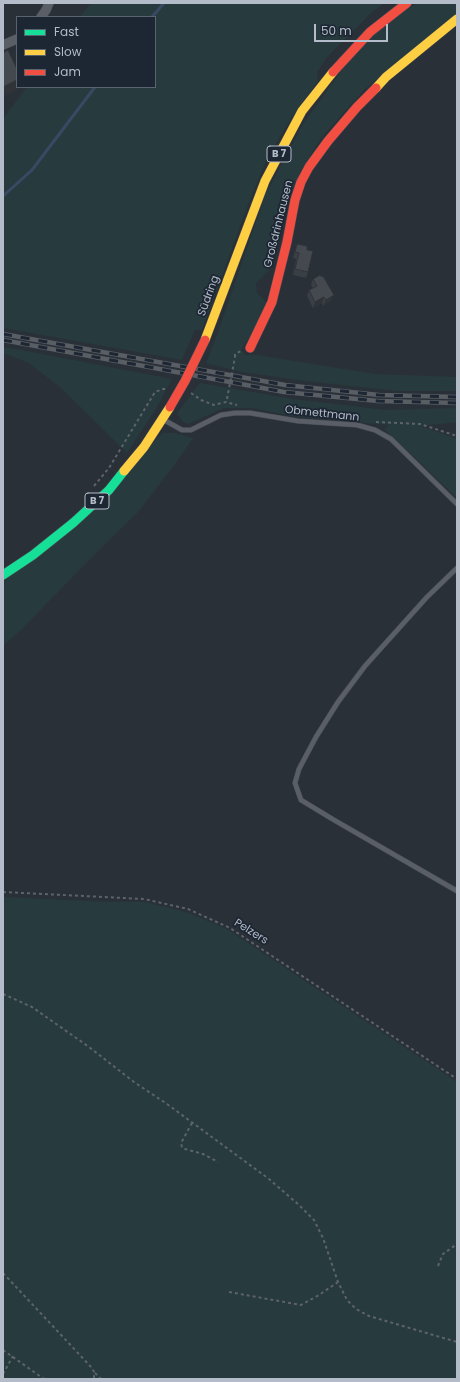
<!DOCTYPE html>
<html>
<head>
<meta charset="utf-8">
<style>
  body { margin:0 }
  #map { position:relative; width:460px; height:1382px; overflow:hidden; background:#2a3038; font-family:Poppins,sans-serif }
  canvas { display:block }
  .frame { position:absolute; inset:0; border:4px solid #b4bcc9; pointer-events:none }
  .legend { position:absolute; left:16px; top:16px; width:140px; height:72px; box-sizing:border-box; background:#1d2633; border:1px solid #59626f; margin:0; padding:5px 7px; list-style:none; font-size:12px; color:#b4bcc9 }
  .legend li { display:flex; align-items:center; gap:8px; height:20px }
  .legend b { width:20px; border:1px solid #59626f }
  .scale { position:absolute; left:314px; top:24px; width:74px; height:18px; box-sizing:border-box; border:2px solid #b4bcc9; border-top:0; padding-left:5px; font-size:12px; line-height:14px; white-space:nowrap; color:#b4bcc9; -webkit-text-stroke:3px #1d2633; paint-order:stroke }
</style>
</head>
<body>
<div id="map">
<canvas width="460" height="1382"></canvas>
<div class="frame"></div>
<ul class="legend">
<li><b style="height:5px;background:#16e098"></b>Fast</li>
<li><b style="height:5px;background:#ffcf43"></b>Slow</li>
<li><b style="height:5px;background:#f24e42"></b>Jam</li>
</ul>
<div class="scale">50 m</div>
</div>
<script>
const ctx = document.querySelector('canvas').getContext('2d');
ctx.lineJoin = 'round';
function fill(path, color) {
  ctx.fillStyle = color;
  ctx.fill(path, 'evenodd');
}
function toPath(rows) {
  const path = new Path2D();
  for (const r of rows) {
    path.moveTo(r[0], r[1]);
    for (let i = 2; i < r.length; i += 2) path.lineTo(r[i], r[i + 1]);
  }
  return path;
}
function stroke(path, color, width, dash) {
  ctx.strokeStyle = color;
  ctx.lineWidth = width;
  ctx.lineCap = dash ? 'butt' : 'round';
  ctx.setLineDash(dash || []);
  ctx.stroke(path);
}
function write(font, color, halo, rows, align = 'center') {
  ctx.font = font + ' Poppins,sans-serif';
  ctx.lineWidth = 3.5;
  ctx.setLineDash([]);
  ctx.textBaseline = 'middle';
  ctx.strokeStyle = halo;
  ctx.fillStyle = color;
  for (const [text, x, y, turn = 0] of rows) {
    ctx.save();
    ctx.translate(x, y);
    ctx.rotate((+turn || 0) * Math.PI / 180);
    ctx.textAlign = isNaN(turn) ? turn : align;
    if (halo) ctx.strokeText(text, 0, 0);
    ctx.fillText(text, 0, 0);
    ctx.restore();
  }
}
const green = toPath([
  [91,3,385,3,373,11,328,56,317,72,318,81,294,114,268,156,249,202,202,330,195,330,182,360,3,328,3,119,27,87,155,87,155,17,80,17],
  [417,3,457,3,457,13,365,89,322,137,301,170,287,205,273,266,256,283,257,293,267,303,253,332,241,350,246,355,257,355,375,374,457,377,457,391,397,391,305,381,242,372,206,363,218,332,266,193,303,124,345,66,376,33,409,8],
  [3,347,16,349,172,379,156,409,127,453,61,388,29,363,3,353],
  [200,383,293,399,386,410,457,408,457,422,421,426,457,439,457,498,408,451,384,429,389,425,292,416,252,408,224,408,188,424,182,421,177,413],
  [163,433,175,433,193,438,175,464,139,511,90,559,23,628,3,646,3,582],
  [3,897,111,902,145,902,189,913,227,929,457,1082,457,1379,3,1379]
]);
const stream = toPath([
  [152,17,164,3],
  [3,196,32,170,95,87]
]);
const path = toPath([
  [235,357,235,354,241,351],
  [191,393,201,400,214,405,226,402,237,405],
  [376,422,420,424,457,436],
  [94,486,109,468,155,392,163,389,167,389],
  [3,892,144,899,188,909,230,928,457,1079],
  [3,994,32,1007,89,1047,134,1082,167,1104,269,1179,299,1205,314,1220,323,1238,338,1282,347,1300,356,1309,369,1316,457,1342],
  [192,1123,181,1143,182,1147,185,1149,203,1154,218,1162],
  [438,1266,443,1254,457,1244],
  [3,1273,92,1368,94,1372,94,1379],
  [229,1292,301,1305,319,1295,338,1282],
  [3,1350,44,1379],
  [95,1373,101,1379],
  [3,1374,13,1356]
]);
const lane = toPath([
  [164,420,182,430,191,430,221,415,235,413,250,413,298,421,357,425,375,430,391,439,457,504],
  [457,568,427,597,365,666,338,702,316,737,299,769,295,783,301,800,334,820,457,891]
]);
const street = toPath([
  [41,17,46,10,49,3],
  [3,45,17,39]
]);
const fast = toPath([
  [3,575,33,555,73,523,109,490,124,471]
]);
const slow = toPath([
  [376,88,386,77,457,19],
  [205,340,265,181,302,111,333,72],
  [124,471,144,447,170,407]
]);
const jam = toPath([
  [333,72,370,32,407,3],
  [250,348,272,302,287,242,295,200,301,182,309,167,328,141,357,107,376,88]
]);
const rail = toPath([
  [3,334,285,385,379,395,457,397],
  [3,340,284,392,378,401,457,403]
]);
const pathBridge = toPath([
  [227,399,235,357]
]);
const jamBridge = toPath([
  [170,407,185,381,205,340]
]);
const wall = toPath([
  [297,244,307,250,308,272,306,278,293,275,296,259,293,258],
  [313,279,331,301,323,306,322,303,313,308,307,296,309,290,313,288,311,285]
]);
const shadedWall = toPath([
  [17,80,17,87,18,87,17,90,3,97,3,87],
  [334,295,331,301,323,306,326,300],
  [324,297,322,303,313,308,315,302]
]);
const building = toPath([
  [8,50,17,69,17,80,3,87,3,53,8,50],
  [297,244,307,246,307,250,313,251,308,272,295,269,299,253,295,252,297,244],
  [320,275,322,277,323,276,334,295,326,300,324,297,315,302,309,290,317,286,313,279,320,275]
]);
const shields = [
  [279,154,24],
  [97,501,24]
];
const shieldNames = [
  ["B 7",279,154],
  ["B 7",97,501]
];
const streetNames = [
  ["Großdrinhausen",279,224,-76],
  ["Südring",209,296,-70],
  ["Obmettmann",322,414,6],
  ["Pelzers",251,932,32]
];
fill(green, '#273a3e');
stroke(stream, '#384963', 3);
stroke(lane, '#484c53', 5.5);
stroke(street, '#484c53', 10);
stroke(fast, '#484c53', 10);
stroke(slow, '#484c53', 10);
stroke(jam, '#484c53', 10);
stroke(path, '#5d636a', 2, [3, 3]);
stroke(lane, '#5a5e66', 4.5);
stroke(street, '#5a5e66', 9);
stroke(fast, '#16e098', 9);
stroke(slow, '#ffcf43', 9);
stroke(jam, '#f24e42', 9);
stroke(rail, '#595d64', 4.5);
stroke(rail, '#1d2633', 3, [9]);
stroke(jamBridge, '#484c55', 10, []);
stroke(pathBridge, '#5d636a', 2, [3, 3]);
stroke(jamBridge, '#f24e42', 9);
fill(wall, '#3a3f45');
fill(shadedWall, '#303338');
fill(building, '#444950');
stroke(building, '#303338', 1);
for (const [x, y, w] of shields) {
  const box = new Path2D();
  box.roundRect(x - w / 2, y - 8, w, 16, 3);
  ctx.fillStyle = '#1d2633';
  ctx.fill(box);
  stroke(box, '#b4bcc9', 1);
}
write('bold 10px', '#b4bcc9', null, shieldNames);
write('11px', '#b4bcc9', '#1d2633', streetNames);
</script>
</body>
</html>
